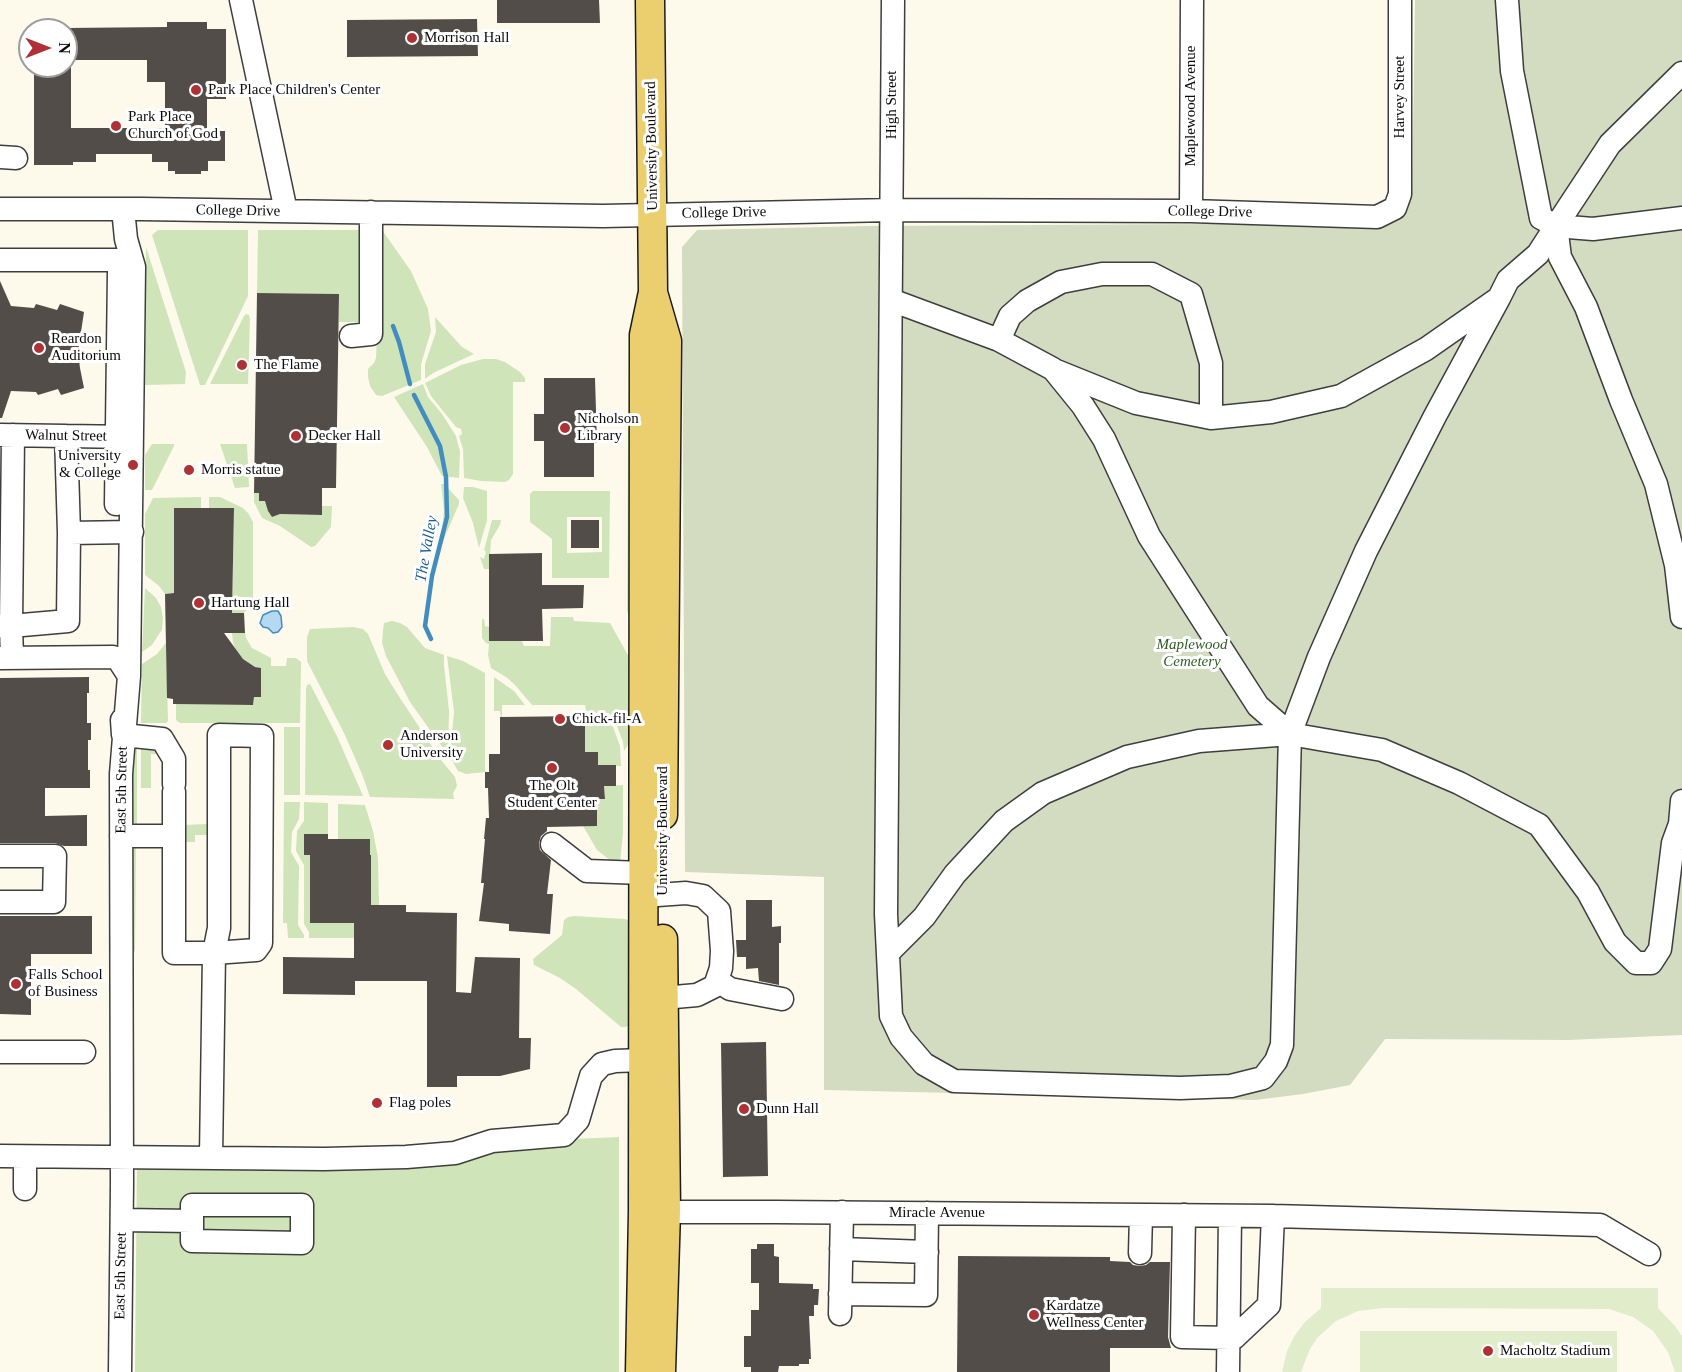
<!DOCTYPE html>
<html>
<head>
<meta charset="utf-8">
<style>
  body { margin:0 }
  #map { position:relative; width:1682px; height:1372px; overflow:hidden; background:#fdfaec; font-family:"Times New Roman",serif }
  canvas { display:block }
  .north { position:absolute; left:18px; top:18px; width:60px; height:60px; box-sizing:border-box; background:#fff; border:2px solid #9d9d9d; border-radius:50%; rotate:90deg; font-size:16px; font-weight:700; line-height:24px; text-align:center; color:#0b0b0b }
  .north::after { content:''; display:block; margin:auto; width:21px; height:27px; background:#ae3135; clip-path:polygon(50% 0,100% 100%,50% 72%,0 100%) }
</style>
</head>
<body>
<div id="map">
<canvas width="1682" height="1372"></canvas>
<div class="north">N</div>
</div>
<script>
const ctx = document.querySelector('canvas').getContext('2d');
ctx.lineJoin = 'round';
function fill(path, color) {
  ctx.fillStyle = color;
  ctx.fill(path, 'evenodd');
}
function toPath(rows) {
  const path = new Path2D();
  for (const r of rows) {
    path.moveTo(r[0], r[1]);
    for (let i = 2; i < r.length; i += 2) path.lineTo(r[i], r[i + 1]);
  }
  return path;
}
function stroke(path, color, width, dash) {
  ctx.strokeStyle = color;
  ctx.lineWidth = width;
  ctx.lineCap = dash ? 'butt' : 'round';
  ctx.setLineDash(dash || []);
  ctx.stroke(path);
}
function write(font, color, halo, rows, align = 'center') {
  ctx.font = font + ' "Times New Roman",serif';
  ctx.lineWidth = 6;
  ctx.setLineDash([]);
  ctx.textBaseline = 'middle';
  ctx.strokeStyle = halo;
  ctx.fillStyle = color;
  for (const [text, x, y, turn = 0] of rows) {
    ctx.save();
    ctx.translate(x, y);
    ctx.rotate((+turn || 0) * Math.PI / 180);
    ctx.textAlign = isNaN(turn) ? turn : align;
    if (halo) ctx.strokeText(text, 0, 0);
    ctx.fillText(text, 0, 0);
    ctx.restore();
  }
}
const green = toPath([
  [158,230,248,230,248,296,205,385,200,385,152,235],
  [258,230,360,230,361,322,339,322,339,294,257,293],
  [382,230,411,271,428,309,431,331,421,364,421,380,382,396,376,395,370,386,368,377,368,369,374,363,376,358],
  [146,247,186,372,185,384,145,385],
  [246,314,249,315,250,319,248,384,210,384,244,316],
  [435,317,462,347,474,354,433,373,425,379,425,364,436,332],
  [483,359,496,359,505,362,520,372,525,378,525,382,513,382,513,474,509,480,505,482,481,481,464,478,463,449,459,436,462,434,461,429,456,427,431,396,425,383,461,365],
  [423,384,428,397,442,414,456,436,460,452,459,478,442,476,427,447,394,397],
  [630,418,630,620,627,610,628,431],
  [152,444,174,444,174,446,152,490,145,490,145,455],
  [220,444,247,444,249,487,235,488],
  [441,484,444,484,459,500,459,504,440,548,444,510],
  [464,487,473,487,487,491,487,520,479,548,473,523,463,498],
  [533,491,610,491,609,578,552,578,552,539,530,522,530,494],
  [567,517,602,517,602,552,567,553],
  [254,493,259,493,259,501,267,501,268,511,272,517,280,514,321,515,322,506,332,506,331,527,315,546,311,547,280,526,262,518,254,502],
  [201,497,201,508,174,508,174,593,165,594,159,586,145,575,145,514,153,498],
  [209,497,220,497,243,508,248,513,253,522,253,602,244,613,232,613,234,508,209,508],
  [492,520,501,520,500,525,491,540,489,569,484,569,480,557,484,559,486,552,484,550],
  [145,588,156,598,161,607,163,618,162,630,159,634,152,645,142,652],
  [551,617,573,617,574,621,610,623,629,657,630,660,630,742,624,751,623,742,617,726,608,718,592,711,586,711,585,705,532,705,515,685,506,677,491,668,488,655,489,644,486,643,482,638,482,619,484,619,485,626,489,627,489,641,522,641,524,646,550,646],
  [392,621,400,623,407,627,425,648,444,655,444,665,449,711,448,755,410,702,386,656,382,643,383,631,384,623],
  [353,627,363,629,368,634,385,674,398,695,441,760,455,777,457,786,453,793,454,799,370,797,362,774,344,733,307,661,307,637,310,629],
  [232,633,245,633,246,638,252,648,271,658,271,666,286,666,287,658,296,658,301,662,300,723,180,723,176,720,176,704,253,705,254,697,261,697,261,668,255,667,243,659,236,650,233,643],
  [165,644,174,644,166,647,168,721,166,723,141,723,142,664,157,654],
  [447,656,463,661,485,673,485,772,466,774,458,771,452,760,451,744,454,712],
  [494,677,514,691,525,705,502,705,502,717,501,717,500,711,494,711],
  [310,684,337,736,363,796,305,795,306,689,307,685],
  [586,714,601,718,613,727,620,746,621,766,598,765,598,752,585,752,585,716,586,716],
  [284,727,300,727,300,795,284,795],
  [157,744,160,754,151,754,151,788,141,788,141,745],
  [137,747,137,826,132,821,132,756,134,750],
  [623,785,623,834,620,862,611,861,597,850,583,826,597,826,597,799,605,799,604,786],
  [284,802,300,802,299,819,292,832,291,852,299,866,298,925,304,935,304,938,288,938,287,923,283,923],
  [304,802,328,803,328,834,305,834,310,855,310,923,354,923,354,938,309,938,309,932,304,924,304,865,296,851,297,831,304,821],
  [338,804,365,805,373,831,378,858,379,905,371,905,371,856,370,855,370,839,338,839],
  [208,824,208,835,195,835,195,842,186,842,184,840,183,825],
  [136,847,135,952,130,947,132,851],
  [574,916,625,919,629,921,628,1026,626,1027,621,1027,576,989,560,978,534,965,533,959,562,935,564,920,568,917],
  [619,1137,619,1372,135,1372,137,1158]
]);
const cemetery = toPath([
  [1415,0,1682,0,1682,1035,1568,1040,1385,1039,1350,1085,1303,1094,1255,1100,824,1090,824,877,685,872,682,247,697,230,867,226,1378,223,1395,221,1405,214,1412,197]
]);
const pitch = toPath([
  [1321,1288,1658,1288,1658,1308,1674,1325,1682,1336,1682,1372,1675,1372,1668,1352,1653,1331,1633,1317,1609,1309,1383,1308,1358,1311,1336,1321,1317,1338,1310,1349,1301,1372,1282,1372,1287,1351,1295,1335,1305,1322,1321,1308],
  [1360,1331,1617,1331,1617,1372,1360,1372]
]);
const water = toPath([
  [272,611,278,611,281,616,282,627,278,632,273,633,268,628,263,627,260,623,263,615,272,611]
]);
const stream = toPath([
  [393,326,399,342,410,384],
  [414,395,440,446,446,477,447,517,432,576,425,626,431,639]
]);
const building = toPath([
  [497,0,599,0,600,23,497,23],
  [477,19,478,56,347,57,347,20],
  [167,22,207,22,207,29,226,29,226,99,207,99,207,131,225,131,225,161,208,161,208,171,201,171,201,174,175,174,175,171,168,171,168,162,152,162,152,154,96,154,96,162,73,162,73,165,34,165,34,66,71,66,71,128,165,128,165,82,147,82,147,60,66,60,66,28,167,27],
  [0,281,11,306,34,308,36,304,57,310,60,304,84,312,78,352,80,368,84,388,61,395,58,389,38,395,36,392,11,391,2,418,0,418],
  [257,293,339,294,336,488,322,488,322,515,280,514,272,517,268,511,265,501,259,501,259,493,254,493],
  [544,378,595,378,597,443,594,443,594,477,544,477,544,441,534,441,534,414,544,414],
  [174,508,234,508,232,613,244,613,245,633,224,633,243,659,255,667,261,668,261,697,254,697,253,705,173,704,173,699,167,698,165,594,174,593],
  [571,520,599,520,599,548,571,548],
  [542,553,542,585,584,585,583,608,542,609,543,641,489,641,489,554],
  [89,677,89,693,87,693,87,723,91,723,91,740,88,740,88,770,90,770,90,788,45,788,45,816,87,815,87,846,64,846,55,843,0,843,0,678],
  [585,716,585,752,598,752,598,765,616,765,616,786,604,786,605,799,597,799,597,826,547,827,547,831,541,836,539,843,540,850,551,860,547,894,553,894,550,934,509,931,509,924,479,921,484,883,481,883,485,839,484,839,486,818,489,818,488,788,485,788,485,772,489,772,489,754,500,754,500,717],
  [304,834,328,834,328,839,370,839,370,855,371,855,371,905,406,905,406,912,457,913,456,992,471,993,475,957,520,958,519,1038,531,1038,530,1069,500,1076,457,1076,457,1087,427,1087,427,981,355,981,355,995,283,994,283,957,354,958,354,923,310,923,310,855,304,855],
  [746,900,772,900,772,927,781,926,781,943,779,943,779,985,759,981,758,968,746,969,746,957,737,957,736,940,746,940],
  [0,916,92,916,92,954,31,954,31,1015,0,1014],
  [766,1042,768,1176,723,1177,721,1043],
  [757,1244,774,1244,774,1256,779,1257,779,1283,813,1284,813,1289,819,1289,818,1305,814,1305,814,1316,809,1316,811,1359,809,1359,809,1364,799,1364,799,1366,779,1366,778,1372,751,1372,751,1367,744,1367,744,1336,751,1336,751,1310,759,1310,759,1283,751,1283,751,1249,757,1249],
  [958,1256,1110,1257,1110,1261,1130,1262,1133,1265,1140,1266,1146,1265,1150,1262,1170,1262,1168,1337,1171,1348,1110,1348,1110,1372,957,1372]
]);
const minor = toPath([
  [241,0,286,211],
  [893,0,886,914,891,1016,901,1037,924,1064,954,1081,1180,1088,1231,1086,1263,1078,1276,1061,1282,1045,1290,734,1319,657,1366,551,1435,416,1499,298,1426,349,1341,396,1271,412,1211,418,1211,363,1191,294,1152,274,1102,274,1061,282,1027,301,1010,316,999,340,1053,369,1083,406,1104,439,1149,536,1258,706,1290,734],
  [1507,0,1512,71,1541,218,1556,226,1610,144,1682,73],
  [0,157,16,158],
  [0,209,142,209,603,216,892,210,1191,211,1377,217,1395,208,1400,194,1400,0],
  [1191,211,1192,0],
  [1556,226,1560,257,1586,307,1621,400,1656,484,1676,565,1682,617],
  [0,260,132,260],
  [1499,298,1508,280,1538,254,1556,226,1593,229,1682,218],
  [891,300,999,340],
  [351,336,371,334,371,212],
  [1054,370,1136,403,1211,418],
  [0,435,131,437],
  [116,504,119,271,120,264],
  [69,533,132,532],
  [0,626,11,626,13,435],
  [0,658,113,657,118,659,129,676],
  [12,658,11,626,68,621,69,533,66,436],
  [122,720,123,735,162,739,174,759,174,784],
  [219,735,262,736,261,943,256,950,214,953,219,928,219,735],
  [174,792,174,953,214,953,211,1157],
  [121,836,174,836],
  [1673,843,1680,824,1682,801],
  [552,844,587,871,643,873],
  [0,856,55,856,54,902,0,902],
  [643,896,686,893,703,896,719,911,722,951,721,968,715,986,697,995,663,998],
  [888,953,924,917,955,874,1004,821,1043,793,1127,757,1199,741,1290,734,1382,750,1459,783,1539,825,1588,892,1615,942,1636,963,1651,963,1660,949,1673,843,1682,835],
  [717,980,730,989,782,999],
  [0,1052,84,1052],
  [0,1156,324,1159,406,1157,455,1153,492,1141,564,1135,578,1120,591,1076,602,1064,615,1061,643,1060],
  [25,1157,25,1189],
  [192,1205,302,1205,302,1243,192,1241,192,1205],
  [650,1212,775,1212,1273,1216,1600,1225,1649,1254],
  [1184,1215,1182,1337,1229,1338,1234,1338,1269,1305,1273,1216],
  [122,1220,192,1221],
  [841,1249,927,1252],
  [1140,1253,1141,1215],
  [840,1294,926,1295,927,1213],
  [840,1314,842,1212],
  [120,1372,122,1183,121,774,129,676,134,267,126,239,123,209],
  [1228,1372,1230,1216]
]);
const major = toPath([
  [654,296,667,341,663,815],
  [640,1372,643,1212,644,335,653,292,650,0],
  [661,1372,666,1211,663,939]
]);
const markers = [
  [412,38,6,"#ae3135"],
  [196,90,6,"#ae3135"],
  [116,126,6,"#ae3135"],
  [39,348,6,"#ae3135"],
  [242,365,6,"#ae3135"],
  [565,428,6,"#ae3135"],
  [296,436,6,"#ae3135"],
  [133,465,6,"#ae3135"],
  [189,470,6,"#ae3135"],
  [199,603,6,"#ae3135"],
  [560,719,6,"#ae3135"],
  [388,745,6,"#ae3135"],
  [552,768,6,"#ae3135"],
  [16,984,6,"#ae3135"],
  [377,1103,6,"#ae3135"],
  [744,1109,6,"#ae3135"],
  [1034,1315,6,"#ae3135"],
  [1488,1351,6,"#ae3135"]
];
const poiNames = [
  ["Morrison Hall",424,38],
  ["Park Place Children's Center",208,90],
  ["Park Place",128,117],
  ["Church of God",128,134],
  ["Reardon",51,339],
  ["Auditorium",51,356],
  ["The Flame",254,365],
  ["Nicholson",577,419],
  ["Library",577,436],
  ["Decker Hall",308,436],
  ["University",121,456,"right"],
  ["& College",121,473,"right"],
  ["Morris statue",201,470],
  ["Hartung Hall",211,603],
  ["Chick-fil-A",572,719],
  ["Anderson",400,736],
  ["University",400,753],
  ["The Olt",552,786,"center"],
  ["Student Center",552,803,"center"],
  ["Falls School",28,975],
  ["of Business",28,992],
  ["Flag poles",389,1103],
  ["Dunn Hall",756,1109],
  ["Kardatze",1046,1306],
  ["Wellness Center",1046,1323],
  ["Macholtz Stadium",1500,1351]
];
const streetNames = [
  ["Harvey Street",1400,97,-90],
  ["High Street",892,105,-90],
  ["Maplewood Avenue",1191,106,-90],
  ["University Boulevard",652,146,-91],
  ["College Drive",238,211,1],
  ["College Drive",1210,212,1],
  ["College Drive",724,213,-1],
  ["Walnut Street",66,436,1],
  ["East 5th Street",122,790,-89],
  ["University Boulevard",663,831,-90],
  ["Miracle Avenue",937,1213],
  ["East 5th Street",121,1276,-89]
];
const parkNames = [
  ["Maplewood",1192,645],
  ["Cemetery",1192,662]
];
const waterNames = [
  ["The Valley",427,549,-80]
];
fill(green, '#cfe4b9');
fill(cemetery, '#d3dcc0');
fill(pitch, '#e0ecca');
fill(water, '#b5d9f0');
stroke(water, '#438cc0', 1.5);
stroke(stream, '#438cc0', 4.5);
fill(building, '#534d49');
stroke(minor, '#3e3e3e', 25);
stroke(major, '#1c1c1c', 31);
stroke(minor, '#fff', 22);
stroke(major, '#ebcf6e', 28);
for (const [x, y, r, color] of markers) {
  const dot = new Path2D();
  dot.arc(x, y, r, 0, 2 * Math.PI);
  ctx.fillStyle = color;
  ctx.fill(dot);
  stroke(dot, '#fff', 2);
}
write('15px', '#0b0b0b', '#fff', poiNames, 'left');
write('15px', '#0b0b0b', '#fff', streetNames);
write('italic 15px', '#2e5c23', '#fff', parkNames);
write('italic 16px', '#215e91', '#fff', waterNames);
</script>
</body>
</html>
